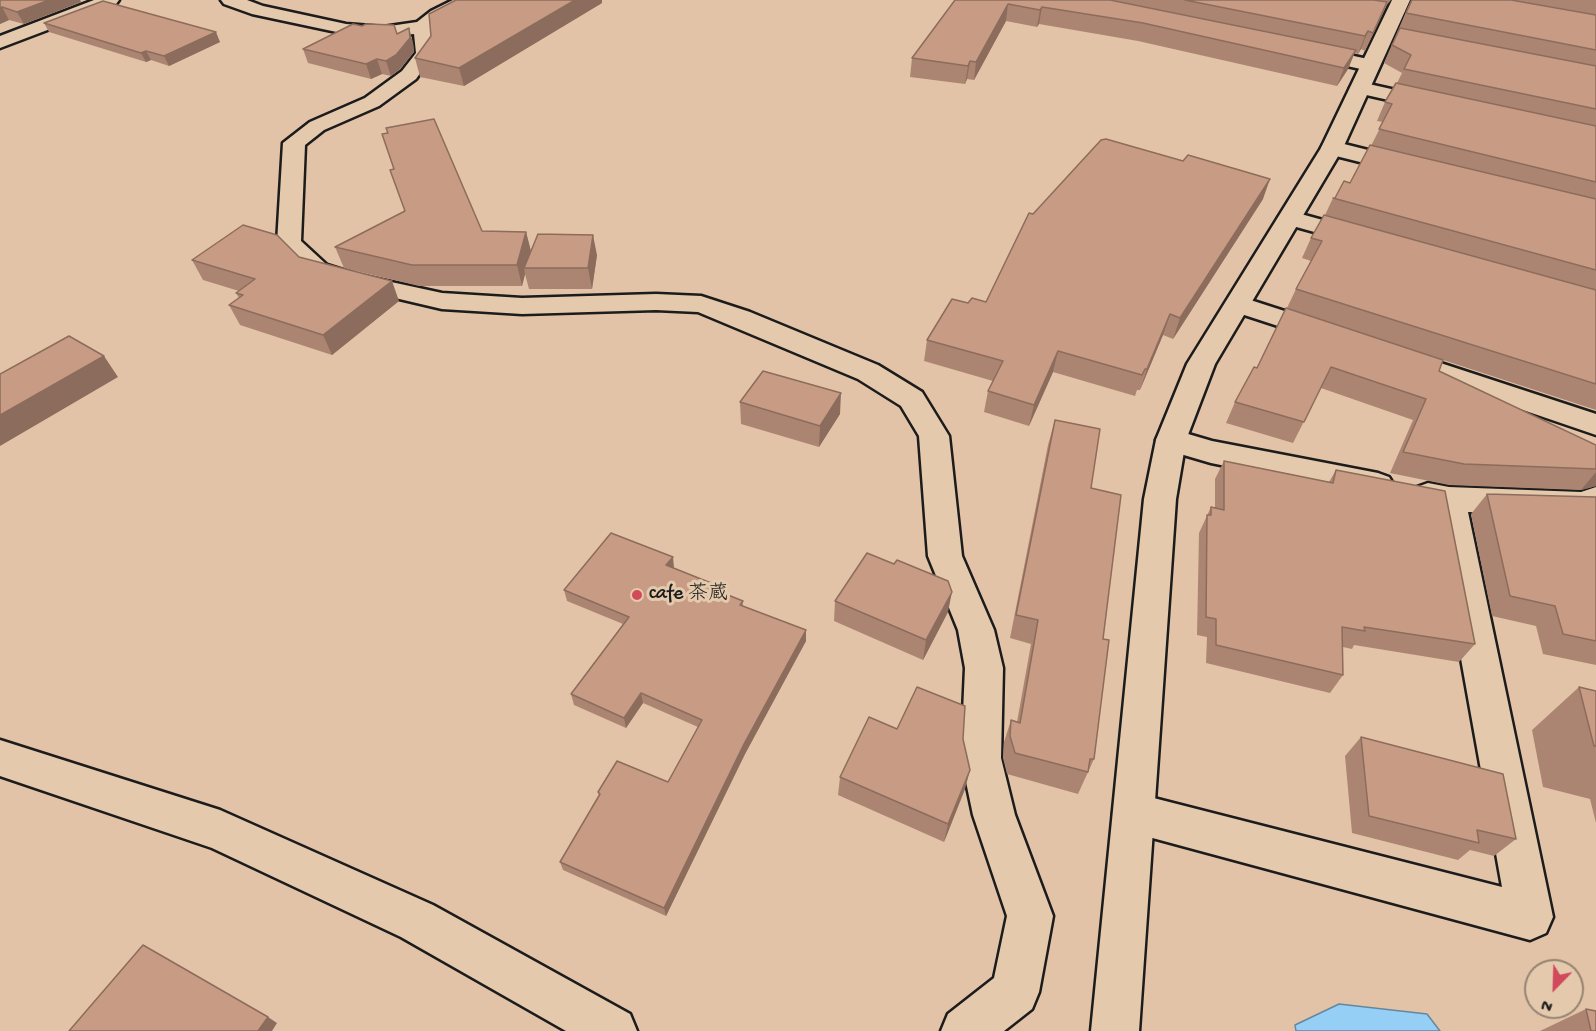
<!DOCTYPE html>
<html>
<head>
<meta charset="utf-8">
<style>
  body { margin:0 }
  #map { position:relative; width:1596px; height:1031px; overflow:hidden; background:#e3c3a7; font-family:"Gochi Hand",sans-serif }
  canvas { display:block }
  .north { position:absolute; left:1524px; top:959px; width:60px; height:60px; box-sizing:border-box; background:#e4c9ac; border:2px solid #948472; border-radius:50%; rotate:203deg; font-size:16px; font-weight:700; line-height:24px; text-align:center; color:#1c1c1c }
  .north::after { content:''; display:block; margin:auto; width:21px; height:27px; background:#d1495b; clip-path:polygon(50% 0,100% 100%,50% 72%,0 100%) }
</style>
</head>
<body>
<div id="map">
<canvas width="1596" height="1031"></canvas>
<div class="north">N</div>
</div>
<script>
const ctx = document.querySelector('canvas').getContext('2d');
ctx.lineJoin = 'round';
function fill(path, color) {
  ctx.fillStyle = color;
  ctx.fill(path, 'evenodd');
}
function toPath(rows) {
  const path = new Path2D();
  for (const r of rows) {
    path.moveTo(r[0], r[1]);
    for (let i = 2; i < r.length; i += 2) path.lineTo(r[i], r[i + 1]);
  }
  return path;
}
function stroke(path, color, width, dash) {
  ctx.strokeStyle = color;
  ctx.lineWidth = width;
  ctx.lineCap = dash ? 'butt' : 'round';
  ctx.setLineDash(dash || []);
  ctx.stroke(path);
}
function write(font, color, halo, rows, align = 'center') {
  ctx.font = font + ' "Gochi Hand","Klee One",sans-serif';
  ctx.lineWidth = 6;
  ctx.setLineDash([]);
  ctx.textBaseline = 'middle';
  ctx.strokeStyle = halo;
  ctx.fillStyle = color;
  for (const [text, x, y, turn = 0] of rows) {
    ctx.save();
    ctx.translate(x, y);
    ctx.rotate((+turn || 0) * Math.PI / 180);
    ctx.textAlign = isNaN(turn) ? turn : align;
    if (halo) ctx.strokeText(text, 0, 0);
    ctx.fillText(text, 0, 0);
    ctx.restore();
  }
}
const water = toPath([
  [1339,1004,1427,1014,1440,1031,1296,1031,1295,1025,1339,1004]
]);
const minor = toPath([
  [221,0,247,0,263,6,346,24,383,27,417,22,431,11,453,0,475,0,431,29,434,53,416,79,379,106,324,130,305,145,301,241,327,265,359,275,442,293,522,298,656,294,701,296,750,312,878,365,922,392,949,436,962,556,994,630,1003,668,1001,758,1015,815,1053,916,1039,992,1032,1009,1004,1031,941,1031,948,1014,994,978,1007,916,973,815,961,758,965,668,958,630,928,556,919,436,901,406,858,379,698,312,656,310,522,314,442,309,344,286,309,275,277,243,283,143,310,122,365,98,402,71,416,53,414,34,383,37,346,34,252,14,224,4,221,0],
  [1308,46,1377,61,1380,65,1377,69,1370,71,1301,56,1299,52,1301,48,1308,46],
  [1360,82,1440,100,1443,104,1440,108,1433,110,1353,92,1350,88,1353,84,1360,82],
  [1332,141,1416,162,1419,167,1416,172,1408,174,1324,153,1321,148,1324,143,1332,141],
  [1290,211,1370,233,1373,238,1370,243,1361,245,1282,223,1278,218,1282,213,1290,211],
  [1238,296,1334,327,1338,333,1334,339,1324,341,1229,310,1225,304,1229,298,1238,296],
  [1404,351,1596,414,1596,435,1394,366,1390,360,1394,354,1404,351],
  [1171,429,1212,441,1378,473,1389,477,1394,485,1389,493,1378,497,1211,463,1160,448,1156,440,1160,432,1171,429],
  [1428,483,1449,487,1581,492,1596,487,1596,512,1582,516,1468,512,1553,917,1546,933,1530,940,1134,833,1119,827,1113,813,1119,799,1134,793,1502,887,1434,508,1417,503,1412,495,1417,487,1428,483]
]);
const tertiary = toPath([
  [94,0,119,0,116,4,0,48,0,36,94,0],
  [1392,0,1410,0,1343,148,1215,364,1186,440,1176,499,1139,1031,1091,1031,1144,499,1156,440,1187,364,1321,148,1392,0],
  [0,740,220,810,433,905,630,1014,637,1031,566,1031,401,937,212,848,0,776,0,740]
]);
const wall = toPath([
  [0,0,80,0,81,2,24,24,9,20,0,24],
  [955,0,1391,0,1386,6,1365,51,1361,49,1358,54,1354,53,1348,69,1337,86,1138,41,1039,24,1037,27,1006,21,974,80,967,79,965,84,910,77,912,58],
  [1411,0,1596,0,1596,410,1443,360,1439,371,1596,445,1596,486,1581,490,1449,485,1390,473,1413,420,1321,388,1293,443,1226,423,1235,402,1257,368,1287,308,1296,289,1311,261,1302,258,1311,238,1325,215,1333,198,1335,198,1350,183,1371,146,1383,122,1377,121,1385,102,1397,83,1402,73,1384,63],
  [602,3,464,86,420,77,415,58],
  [44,23,220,42,169,66,151,60,146,62,49,32],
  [362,26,397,34,413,43,414,52,400,69,391,76,382,74,371,79,308,63,303,49],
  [1263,199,1173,339,1163,335,1140,390,1137,390,1135,396,1053,372,1029,426,984,412,988,391,993,381,924,361,927,340,968,303,986,302],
  [482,231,526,232,531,251,597,255,592,289,529,289,525,274,522,286,419,286,344,268,335,247],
  [299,257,399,301,332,355,240,325,229,305,239,298,236,293,239,291,203,280,192,260],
  [740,402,840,414,819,447,741,424],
  [1055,420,1091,488,1103,639,1094,759,1078,794,1007,774,1003,758,1004,742,1011,720,1017,722,1031,644,1010,638,1048,445],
  [1224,461,1329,482,1336,470,1475,644,1459,662,1354,645,1352,649,1343,647,1343,675,1330,693,1206,663,1207,637,1197,635,1199,533,1211,507,1215,508,1215,479],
  [1487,494,1596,497,1596,665,1543,654,1536,626,1492,616,1471,514],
  [674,568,716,585,716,591,743,601,743,606,806,630,806,641,745,754,666,916,563,870,560,862,599,796,598,792,668,782,698,727,643,703,626,728,574,705,571,694,623,624,567,601,564,590],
  [835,601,948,612,923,660,834,621],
  [1579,687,1596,691,1596,823,1590,799,1543,787,1532,730],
  [897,729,963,739,965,789,944,842,838,795,840,777],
  [1361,737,1516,839,1494,856,1470,850,1458,860,1352,833,1345,756],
  [1586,1009,1596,1031,1540,1031]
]);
const shadedWall = toPath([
  [49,0,80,0,81,2,24,24,17,12],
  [575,0,602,0,602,3,464,86,459,68],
  [1387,2,1380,20,1365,51,1373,33],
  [1008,4,1006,21,974,80,976,62],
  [2,7,9,20,0,24,0,8],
  [1042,7,1039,24,1037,27,1040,10],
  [409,28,413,43,414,52,400,69,391,76,386,61],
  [1368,31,1361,49,1358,54,1365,36],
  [216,32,220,42,169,66,164,56],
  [1356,50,1348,69,1337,86,1344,68],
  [146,51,151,60,146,62,141,53],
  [377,59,382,74,371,79,366,64],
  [970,61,967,79,965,84,968,66],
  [1270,179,1263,199,1173,339,1180,318],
  [526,232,531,252,524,268,525,274,522,286,517,265],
  [593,235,597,255,592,289,588,268],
  [392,281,399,301,332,355,323,335],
  [1170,314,1163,335,1140,390,1147,369],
  [1058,351,1053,372,1029,426,1034,405],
  [104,356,118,377,0,446,0,415],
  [841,393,840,414,819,447,820,426],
  [1596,472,1596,486,1581,490],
  [673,557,674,568,668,576,666,565],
  [952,592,948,612,923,660,926,640],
  [806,630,806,641,745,754,666,916,664,908,744,744],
  [641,693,643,703,626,728,624,718],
  [970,770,965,789,944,842,948,824],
  [268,1017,277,1023,272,1031,258,1031]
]);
const building = toPath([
  [0,0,49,0,17,12,2,7,0,8,0,0],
  [456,0,575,0,459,68,415,58,431,36,429,14,456,0],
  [955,0,1110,0,1356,50,1344,68,1143,23,1042,7,1040,10,1008,4,976,62,970,61,968,66,912,58,955,0],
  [1185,0,1374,0,1387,2,1373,33,1368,31,1365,36,1185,0],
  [1412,0,1511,0,1596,15,1596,50,1406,13,1412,0],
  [103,1,216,32,164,56,146,51,141,53,44,23,103,1],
  [353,24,362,26,366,24,394,25,397,34,409,28,410,38,396,55,386,61,377,59,366,64,303,49,353,24],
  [1400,28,1596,66,1596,109,1404,69,1411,55,1392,45,1400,28],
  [1396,83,1596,126,1596,182,1379,129,1392,104,1385,102,1396,83],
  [434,119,482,231,526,232,517,265,412,265,335,247,405,211,390,170,394,169,382,134,388,133,386,128,434,119],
  [1106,139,1183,161,1188,155,1270,179,1180,318,1170,314,1147,369,1145,369,1142,375,1058,351,1034,405,988,391,1003,361,927,340,952,299,968,303,972,298,986,302,1029,213,1033,214,1101,140,1106,139],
  [1370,145,1596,199,1596,270,1333,198,1335,198,1344,181,1350,183,1370,145],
  [1324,215,1596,290,1596,384,1296,289,1322,241,1311,238,1324,215],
  [243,225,277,235,299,257,392,281,323,335,229,305,243,295,236,293,255,279,192,260,243,225],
  [538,234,593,235,588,268,524,268,538,234],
  [1286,308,1443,360,1439,371,1596,445,1596,469,1464,464,1403,452,1426,399,1331,367,1304,422,1235,402,1254,367,1257,368,1286,308],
  [69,336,104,356,0,415,0,374,69,336],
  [763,371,841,393,820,426,740,402,763,371],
  [1055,420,1100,429,1091,488,1121,495,1103,639,1109,640,1094,759,1090,759,1088,772,1015,753,1010,736,1011,720,1020,723,1038,620,1016,615,1055,420],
  [1224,461,1333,483,1336,470,1445,491,1475,644,1364,627,1365,631,1342,627,1343,675,1216,645,1216,619,1206,617,1207,515,1211,515,1211,507,1224,510,1224,461],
  [1487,494,1596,497,1596,641,1563,634,1555,606,1510,596,1487,494],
  [611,533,673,557,666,565,716,585,713,589,743,601,740,605,806,630,744,744,664,908,560,862,600,794,598,792,617,761,668,782,702,720,641,693,624,718,571,694,629,617,564,590,611,533],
  [867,553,894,564,897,560,948,581,952,592,926,640,835,601,867,553],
  [917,687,965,706,963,739,970,770,948,824,840,777,869,717,897,729,917,687],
  [1579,687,1596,691,1596,746,1594,746,1579,687],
  [1361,737,1503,774,1516,839,1477,830,1479,843,1369,816,1361,737],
  [143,945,268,1017,258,1031,69,1031,143,945],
  [1586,1009,1596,1011,1596,1031,1591,1031,1586,1009]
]);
const markers = [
  [637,595,6,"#d1495b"]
];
const poiNames = [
  ["cafe 茶蔵",649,595]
];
fill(water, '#96cff5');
stroke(water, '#65879e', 1.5);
stroke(minor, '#1c1c1c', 5);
stroke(tertiary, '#1c1c1c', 5);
fill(minor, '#e4c9ac');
fill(tertiary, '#e4c9ac');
fill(wall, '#ac8572');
fill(shadedWall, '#8c6c5c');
fill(building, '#c89b84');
stroke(building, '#8c6c5c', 1.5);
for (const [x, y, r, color] of markers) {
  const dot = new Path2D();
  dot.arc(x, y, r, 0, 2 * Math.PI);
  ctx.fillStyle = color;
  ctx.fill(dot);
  stroke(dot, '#e4c9ac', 2);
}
write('20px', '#1c1c1c', '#e4c9ac', poiNames, 'left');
</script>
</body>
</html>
